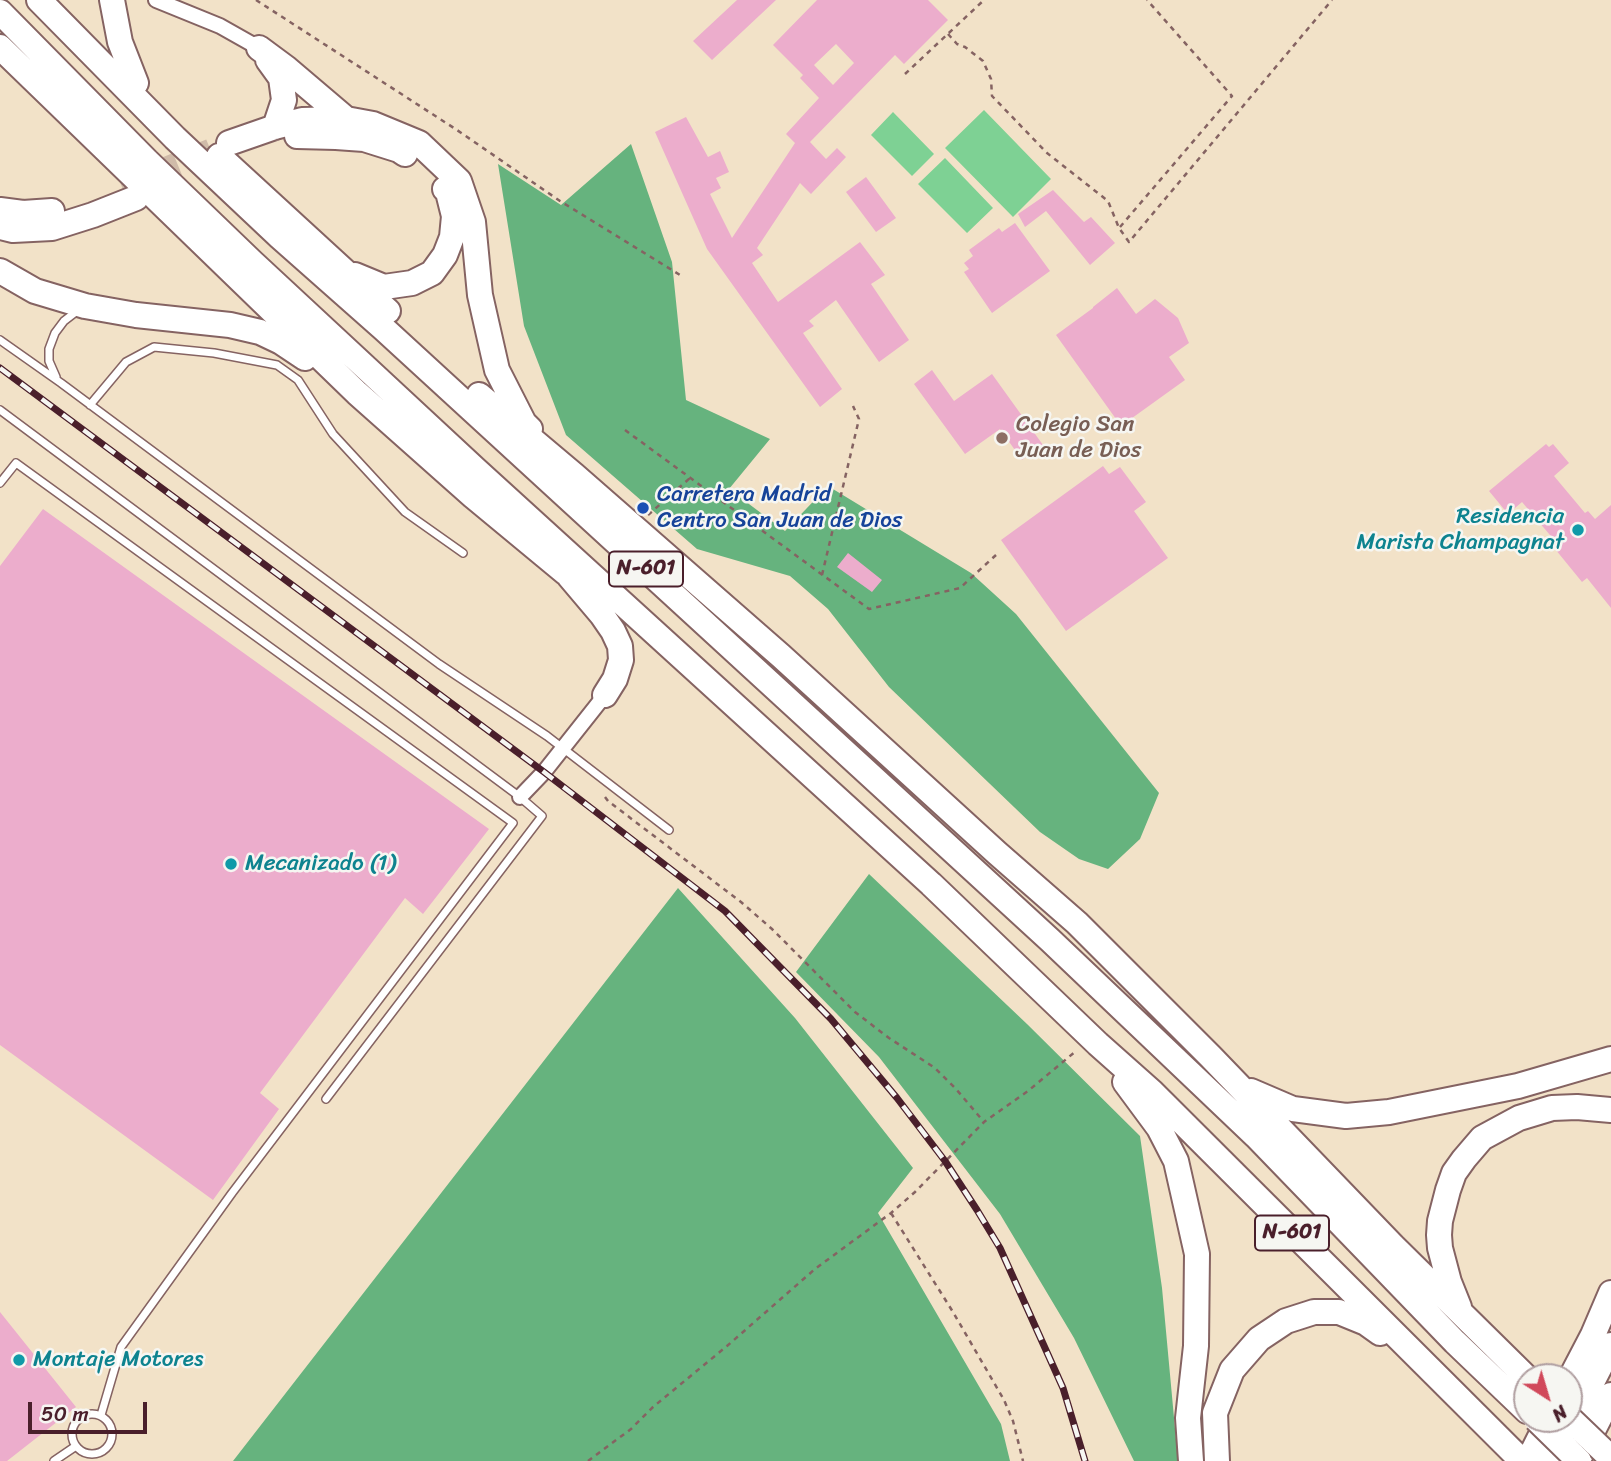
<!DOCTYPE html>
<html>
<head>
<meta charset="utf-8">
<style>
  body { margin:0 }
  #map { position:relative; width:1611px; height:1461px; overflow:hidden; background:#f2e2c8; font-family:Sriracha,sans-serif }
  canvas { display:block }
  .north { position:absolute; left:1513px; top:1363px; width:70px; height:70px; box-sizing:border-box; background:#f6f6f2; border:2px solid #b1a0a2; border-radius:50%; rotate:143deg; font-size:19px; font-weight:700; line-height:28px; text-align:center; color:#4a1f2b }
  .north::after { content:''; display:block; margin:auto; width:24px; height:32px; background:#d1495b; clip-path:polygon(50% 0,100% 100%,50% 72%,0 100%) }
  .scale { position:absolute; left:28px; top:1402px; width:119px; height:32px; box-sizing:border-box; border:4px solid #4a1f2b; border-top:0; padding-left:9px; font-size:21px; line-height:24px; white-space:nowrap; color:#4a1f2b; -webkit-text-stroke:5px #f6f6f2; paint-order:stroke }
</style>
</head>
<body>
<div id="map">
<canvas width="1611" height="1461"></canvas>
<div class="north">N</div>
<div class="scale">50 m</div>
</div>
<script>
const ctx = document.querySelector('canvas').getContext('2d');
ctx.lineJoin = 'round';
function fill(path, color) {
  ctx.fillStyle = color;
  ctx.fill(path, 'evenodd');
}
function toPath(rows) {
  const path = new Path2D();
  for (const r of rows) {
    if (r.length === 3) {
      path.moveTo(r[0] + r[2], r[1]);
      path.arc(r[0], r[1], r[2], 0, 2 * Math.PI);
      continue;
    }
    path.moveTo(r[0], r[1]);
    for (let i = 2; i < r.length; i += 2) path.lineTo(r[i], r[i + 1]);
  }
  return path;
}
function stroke(path, color, width, dash) {
  ctx.strokeStyle = color;
  ctx.lineWidth = width;
  ctx.lineCap = dash ? 'butt' : 'round';
  ctx.setLineDash(dash || []);
  ctx.stroke(path);
}
function write(font, color, halo, rows, align = 'center') {
  ctx.font = font + ' Sriracha,sans-serif';
  ctx.lineWidth = 5;
  ctx.setLineDash([]);
  ctx.textBaseline = 'middle';
  ctx.strokeStyle = halo;
  ctx.fillStyle = color;
  for (const [text, x, y, turn = 0] of rows) {
    ctx.save();
    ctx.translate(x, y);
    ctx.rotate((+turn || 0) * Math.PI / 180);
    ctx.textAlign = isNaN(turn) ? turn : align;
    if (halo) ctx.strokeText(text, 0, 0);
    ctx.fillText(text, 0, 0);
    ctx.restore();
  }
}
const green = toPath([
  [984,110,1051,179,1013,217,945,148],
  [893,112,934,154,912,176,871,135],
  [945,158,993,208,967,233,918,184]
]);
const forest = toPath([
  [631,144,672,262,686,400,770,439,729,489,785,531,828,486,971,573,1016,614,1159,793,1140,839,1108,869,1079,859,1040,832,889,687,828,609,790,576,697,549,566,435,524,326,498,164,561,205],
  [869,874,1027,1024,1140,1136,1162,1288,1178,1461,1134,1461,1074,1338,1000,1214,879,1057,796,972],
  [678,888,795,1018,913,1168,878,1213,1001,1424,1010,1461,233,1461]
]);
const building = toPath([
  [737,0,776,0,712,60,693,41],
  [817,0,928,0,948,20,904,64,895,55,810,142,826,159,837,148,846,157,811,194,800,183,757,248,763,255,752,263,778,302,860,242,885,275,871,284,909,340,879,362,836,300,809,321,814,326,803,333,842,389,820,407,707,249,655,132,686,117,708,157,720,151,729,172,716,178,721,188,710,194,732,238,795,143,786,134,819,98,800,78,803,75,773,45],
  [836,44,854,63,833,85,814,65],
  [866,177,896,218,876,232,846,192],
  [1053,190,1084,222,1091,217,1115,243,1090,265,1046,211,1025,227,1018,214],
  [1015,223,1050,271,992,313,964,272,969,269,964,263,973,256,969,250,999,228,1002,232],
  [1117,288,1136,314,1155,299,1178,318,1189,343,1169,357,1185,380,1121,426,1056,335,1093,308,1093,307],
  [932,370,954,401,992,374,1043,445,1022,460,1000,429,965,454,914,384],
  [1546,444,1549,447,1553,444,1569,463,1554,476,1585,513,1588,511,1595,519,1611,505,1611,608,1587,578,1582,582,1551,544,1555,541,1522,502,1508,514,1489,491],
  [1103,466,1109,474,1120,467,1146,502,1134,511,1168,558,1066,631,1001,540],
  [43,509,489,829,423,914,405,898,260,1093,279,1109,213,1200,0,1045,0,566],
  [848,553,882,580,872,592,837,567],
  [0,1312,76,1407,7,1461,0,1461]
]);
const motorwayTunnel = toPath([
  [122,187,212,150]
]);
const path = toPath([
  [256,0,457,130,560,201,680,275],
  [948,34,957,44,965,47,983,61,991,79,992,96,1047,153,1108,201,1119,228,1129,242,1332,0],
  [905,74,984,0],
  [1120,227,1232,96,1147,0],
  [625,430,869,609,960,588,996,555],
  [648,515,690,478],
  [822,575,859,419,853,406],
  [605,797,608,801,741,902,772,929,855,1012,889,1038,935,1068,956,1089,984,1122],
  [891,1213,953,1312,1004,1400,1013,1421,1023,1461],
  [588,1461,631,1429,653,1407,727,1346,815,1269,891,1213,915,1192,984,1122,1028,1091,1076,1051]
]);
const service = toPath([
  [0,340,61,383,439,664,547,736,669,830],
  [56,377,49,361,49,349,55,333,64,321,77,311],
  [90,405,126,362,154,347,214,353,277,365,298,380,333,434,405,512,463,553],
  [0,410,520,797,542,816,326,1099],
  [0,483,16,463,513,823,232,1193,121,1347,101,1415],
  [92,1434,20],
  [54,1461,76,1446]
]);
const minor = toPath([
  [156,0,220,26,259,48],
  [520,797,544,772,605,695]
]);
const motorway = toPath([
  [39,0,175,138,280,237,384,329,1050,940,1256,1136,1455,1342,1527,1411],
  [112,0,120,42,136,83],
  [0,12,147,161,252,262,475,469,931,884,1098,1044,1152,1092,1522,1461],
  [0,47,357,393,473,496,566,573],
  [259,48,286,68,346,119],
  [268,60,281,78,284,100,275,127],
  [297,136,336,137,364,139,399,150,405,154],
  [229,143,275,127,302,120,346,119,373,124,419,143,459,181,473,222,480,295,497,370,524,423,530,429],
  [219,156,388,311],
  [0,210,23,213,52,211],
  [0,227,13,230,52,228,93,215,136,198],
  [0,271,35,291,85,306,136,315,230,325,260,332,281,342,305,358],
  [355,275,384,287,412,283,432,273,445,255,452,237,454,216,448,192,445,189],
  [479,395,574,475,781,656,997,853,1077,923,1211,1057,1393,1246,1527,1378],
  [569,576,602,615,613,631,620,646,621,660,615,679,605,695],
  [1125,1082,1159,1128,1176,1161,1197,1254,1196,1346,1188,1418,1191,1461],
  [1251,1091,1293,1109,1346,1116,1389,1112,1518,1086,1611,1059],
  [1459,1307,1449,1282,1440,1248,1439,1235,1440,1221,1448,1190,1454,1173,1464,1159,1482,1138,1519,1118,1552,1108,1577,1107,1611,1110],
  [1569,1381,1593,1335,1611,1293],
  [1581,1454,1611,1395],
  [1217,1461,1215,1413,1232,1370,1259,1339,1286,1321,1314,1312,1339,1312,1366,1323,1380,1333],
  [1528,1461,1549,1419],
  [1552,1461,1611,1345]
]);
const rail = toPath([
  [0,368,544,772,725,911,831,1019,897,1098,945,1161,977,1210,1000,1248,1063,1388,1085,1461]
]);
const motorwayBridge = toPath([
  [1569,1418,1611,1458],
  [1536,1419,1579,1461]
]);
const markers = [
  [1002,438,7,"#8d6e63"],
  [643,508,7,"#1a4fb4"],
  [1578,530,7,"#0f9aa8"],
  [231,864,7,"#0f9aa8"],
  [19,1360,7,"#0f9aa8"]
];
const shields = [
  [646,569,74],
  [1292,1233,74]
];
const shieldNames = [
  ["N-601",646,569],
  ["N-601",1292,1233]
];
const educationNames = [
  ["Colegio San",1016,425],
  ["Juan de Dios",1016,451]
];
const transitNames = [
  ["Carretera Madrid",657,495],
  ["Centro San Juan de Dios",657,521]
];
const cultureNames = [
  ["Residencia",1564,517,"right"],
  ["Marista Champagnat",1564,543,"right"],
  ["Mecanizado (1)",245,864],
  ["Montaje Motores",33,1360]
];
fill(green, '#7ed194');
fill(forest, '#66b37e');
fill(building, '#ecadcc');
stroke(motorwayTunnel, '#d0bba9', 24, [24, 12]);
stroke(service, '#856362', 10);
stroke(minor, '#856362', 18);
stroke(motorway, '#856362', 28);
stroke(path, '#856362', 2.5, [5, 5]);
stroke(service, '#fff', 7);
stroke(minor, '#fff', 14);
stroke(motorway, '#fff', 24);
stroke(rail, '#4a1f2b', 7);
stroke(rail, '#f6f6f2', 4.5, [13]);
stroke(motorwayBridge, '#856362', 28, []);
stroke(motorwayBridge, '#fff', 24);
for (const [x, y, r, color] of markers) {
  const dot = new Path2D();
  dot.arc(x, y, r, 0, 2 * Math.PI);
  ctx.fillStyle = color;
  ctx.fill(dot);
  stroke(dot, '#f6f6f2', 2.5);
}
for (const [x, y, w] of shields) {
  const box = new Path2D();
  box.roundRect(x - w / 2, y - 17.5, w, 35, 5);
  ctx.fillStyle = '#f6f6f2';
  ctx.fill(box);
  stroke(box, '#4a1f2b', 2);
}
write('bold 21px', '#4a1f2b', null, shieldNames);
write('23px', '#785e54', '#f6f6f2', educationNames, 'left');
write('23px', '#164399', '#f6f6f2', transitNames, 'left');
write('23px', '#0d838f', '#f6f6f2', cultureNames, 'left');
</script>
</body>
</html>
